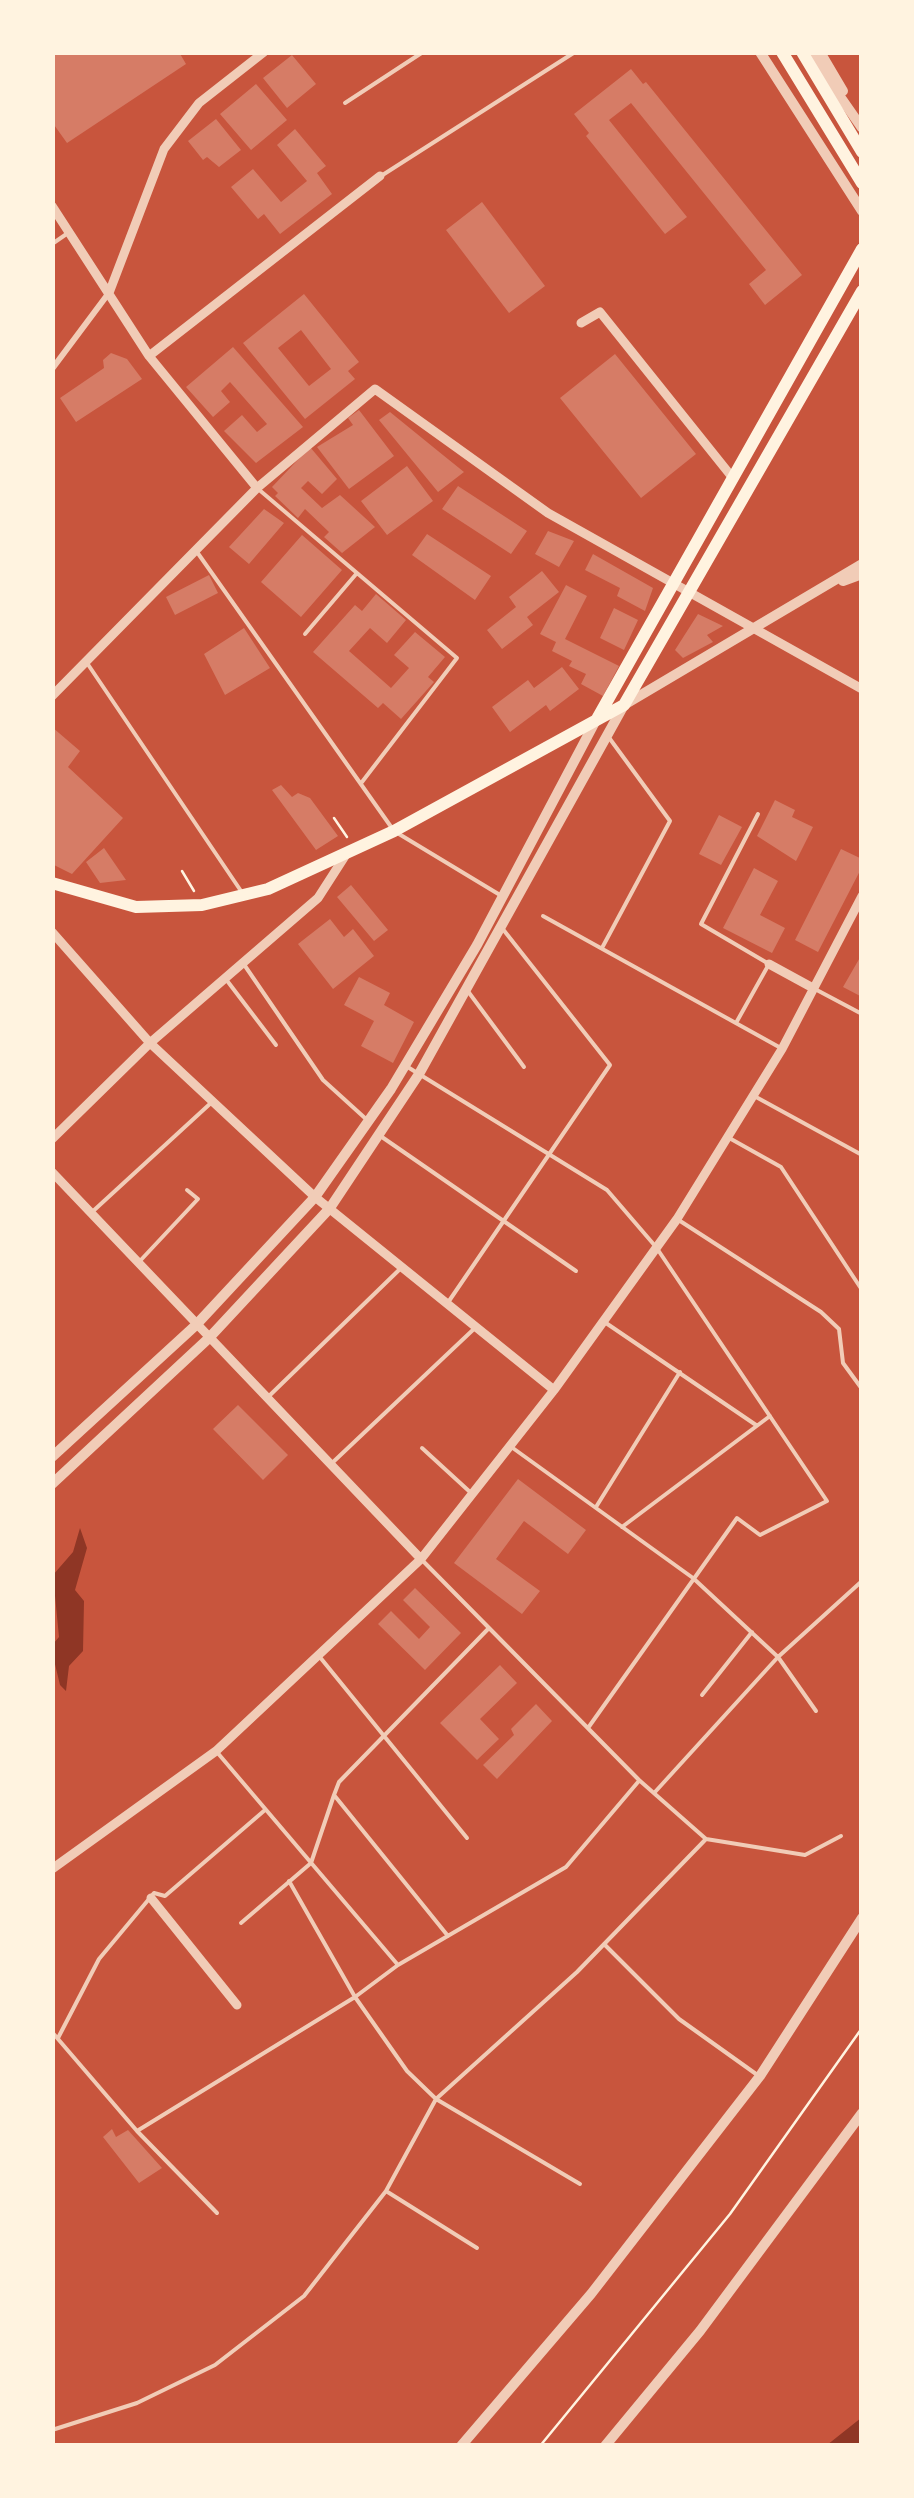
<!DOCTYPE html>
<html>
<head>
<meta charset="utf-8">
<style>
  body { margin:0 }
  #map { position:relative; width:914px; height:2498px; overflow:hidden; background:#c8553d; font-family:"Noto Sans",sans-serif }
  canvas { display:block }
  .frame { position:absolute; inset:0; border:55px solid #fff3e0; pointer-events:none }
</style>
</head>
<body>
<div id="map">
<canvas width="914" height="2498"></canvas>
<div class="frame"></div>
</div>
<script>
const ctx = document.querySelector('canvas').getContext('2d');
ctx.lineJoin = 'round';
function fill(path, color) {
  ctx.fillStyle = color;
  ctx.fill(path, 'evenodd');
}
function toPath(rows) {
  const path = new Path2D();
  for (const r of rows) {
    path.moveTo(r[0], r[1]);
    for (let i = 2; i < r.length; i += 2) path.lineTo(r[i], r[i + 1]);
  }
  return path;
}
function stroke(path, color, width, dash) {
  ctx.strokeStyle = color;
  ctx.lineWidth = width;
  ctx.lineCap = dash ? 'butt' : 'round';
  ctx.setLineDash(dash || []);
  ctx.stroke(path);
}
const water = toPath([
  [80,1528,87,1548,75,1590,84,1601,83,1651,69,1666,66,1691,60,1685,54,1660,53,1644,59,1637,53,1575,73,1552],
  [861,2418,861,2445,827,2445]
]);
const building = toPath([
  [52,52,179,52,186,64,67,143,52,122],
  [292,55,316,84,287,108,263,78],
  [631,69,643,84,646,82,802,275,765,305,749,284,766,270,631,103,609,120,687,217,665,234,586,136,589,133,574,114],
  [256,84,287,120,251,150,220,114],
  [216,119,241,150,219,167,207,157,203,160,188,141],
  [295,129,326,166,317,173,332,194,280,234,264,214,258,219,231,187,253,169,281,202,307,181,277,145],
  [482,202,545,286,509,313,446,230],
  [304,294,359,362,348,371,355,379,305,419,243,343],
  [301,330,331,369,309,386,278,348],
  [233,347,303,427,256,463,224,431,242,415,257,432,267,424,230,382,221,391,230,402,213,417,186,387],
  [111,353,127,359,142,379,76,422,60,398,104,368,103,360],
  [615,354,696,454,641,498,560,398],
  [359,410,394,456,349,489,317,447,353,425,348,418],
  [390,412,438,451,464,472,438,492,379,420],
  [310,447,337,479,322,494,308,481,301,488,322,508,340,495,375,527,342,553,324,537,329,532,305,509,298,518,275,496,278,493,272,487],
  [407,466,433,501,387,535,361,501],
  [458,486,527,531,511,554,442,509],
  [264,509,284,523,249,564,229,547],
  [548,531,574,541,559,567,535,554],
  [427,534,491,576,475,600,412,555],
  [302,535,342,570,301,617,261,582],
  [593,554,653,588,645,611,617,596,620,588,585,570],
  [542,571,559,592,527,617,533,625,502,649,487,630,516,607,509,597],
  [209,575,218,593,175,615,166,597],
  [566,585,587,596,565,639,619,666,603,696,581,684,586,674,569,666,572,661,552,651,556,642,540,634],
  [376,594,406,620,387,643,370,628,349,651,391,688,409,668,394,655,415,632,445,657,428,677,434,682,401,719,383,703,378,708,313,652,355,605,362,611],
  [614,608,638,620,624,650,600,638],
  [698,614,723,626,707,635,713,642,683,658,675,650],
  [244,628,270,668,225,695,204,654],
  [562,667,579,689,550,711,546,705,510,732,492,707,528,680,534,688],
  [52,727,80,751,68,767,123,818,72,874,52,864],
  [281,785,292,797,298,793,310,798,338,836,316,850,272,790],
  [775,800,795,810,792,817,813,827,796,861,757,836],
  [719,815,742,827,721,865,699,854],
  [104,848,126,880,100,883,86,862],
  [841,849,862,859,862,867,818,952,795,940],
  [754,868,778,881,760,915,785,928,772,953,723,928],
  [351,885,388,930,374,941,337,897],
  [330,919,344,937,353,929,374,956,333,989,298,944],
  [862,954,862,997,843,987],
  [359,977,390,993,384,1005,414,1022,393,1063,361,1046,374,1021,344,1005],
  [238,1405,288,1455,263,1480,213,1429],
  [518,1479,586,1530,568,1554,524,1521,496,1559,540,1591,522,1614,454,1563],
  [415,1588,461,1633,425,1670,378,1624,391,1611,419,1639,430,1627,403,1600],
  [500,1665,517,1683,480,1719,499,1739,477,1760,440,1723],
  [536,1704,552,1721,497,1779,483,1765,514,1735,511,1729],
  [112,2129,116,2137,128,2130,162,2168,139,2183,103,2137]
]);
const path = toPath([
  [334,818,347,837],
  [182,871,194,891],
  [540,2446,730,2214,862,2028]
]);
const service = toPath([
  [345,103,423,52],
  [381,176,575,52],
  [52,244,68,233],
  [257,488,457,658,362,782],
  [197,552,394,831,500,895],
  [305,634,357,573],
  [87,663,241,891],
  [543,916,779,1047],
  [602,948,670,821,610,739],
  [243,963,323,1080,366,1119],
  [225,978,276,1045],
  [813,988,862,1014],
  [467,990,524,1067],
  [736,1023,769,964,701,924,758,814],
  [406,1066,607,1190,656,1247,827,1501,760,1535,737,1518,588,1728],
  [756,1097,862,1155],
  [379,1135,576,1271],
  [731,1139,781,1167,862,1290],
  [91,1213,212,1102],
  [677,1219,821,1312,839,1329,843,1363,862,1389],
  [139,1262,198,1199,187,1190],
  [449,1301,610,1065,502,928],
  [603,1321,756,1425],
  [267,1398,400,1269],
  [510,1446,693,1578,778,1657,816,1711],
  [422,1448,470,1492],
  [331,1464,476,1327],
  [596,1507,680,1372],
  [622,1527,770,1416],
  [319,1656,467,1838],
  [702,1695,752,1632],
  [216,1751,398,1965],
  [655,1792,778,1657,862,1581],
  [706,1839,805,1855,841,1836],
  [289,1881,355,1997,407,2071,436,2099,580,2184],
  [241,1923,311,1863,334,1795],
  [448,1936,334,1795,339,1782,489,1628],
  [604,1944,679,2019,756,2074],
  [52,2032,137,2131,217,2213],
  [58,2038,99,1959,154,1893,165,1896,265,1810],
  [137,2131,355,1997,398,1965,566,1867,638,1782],
  [386,2191,477,2248],
  [52,2430,137,2403,215,2365,304,2296,386,2191,436,2099,577,1972,706,1839,639,1780,421,1559]
]);
const pedestrian = toPath([
  [52,369,108,294]
]);
const minor = toPath([
  [52,206,149,356,257,488],
  [109,293,164,149,199,103,264,52],
  [581,323,600,312,732,477],
  [149,356,380,176],
  [52,696,257,488,375,389,548,513,862,689],
  [52,932,150,1043,315,1197,554,1390],
  [769,964,813,988],
  [52,1139,150,1043,318,898,345,856],
  [52,1172,421,1559],
  [52,1869,216,1751,421,1559,554,1390,677,1219,782,1049,862,896],
  [151,1898,237,2005]
]);
const tertiary = toPath([
  [760,52,862,211],
  [809,52,862,128],
  [820,52,843,91],
  [843,581,862,574],
  [52,1457,196,1325,315,1197,391,1089,477,945,595,722],
  [52,1484,209,1338,330,1208,419,1074,624,705,862,564],
  [461,2446,591,2294,760,2076,862,1918],
  [605,2446,700,2331,862,2113]
]);
const secondary = toPath([
  [782,52,862,183],
  [802,52,862,152],
  [597,719,862,249],
  [52,883,136,907,202,905,268,889,394,831,624,705,862,291]
]);
fill(water, '#8f3625');
fill(building, '#d67c66');
stroke(path, '#fff3e0', 2.5);
stroke(service, '#f1ccb7', 4);
stroke(pedestrian, '#f1ccb7', 6);
stroke(minor, '#f1ccb7', 9);
stroke(tertiary, '#f1ccb7', 10);
stroke(secondary, '#fff3e0', 12);
</script>
</body>
</html>
